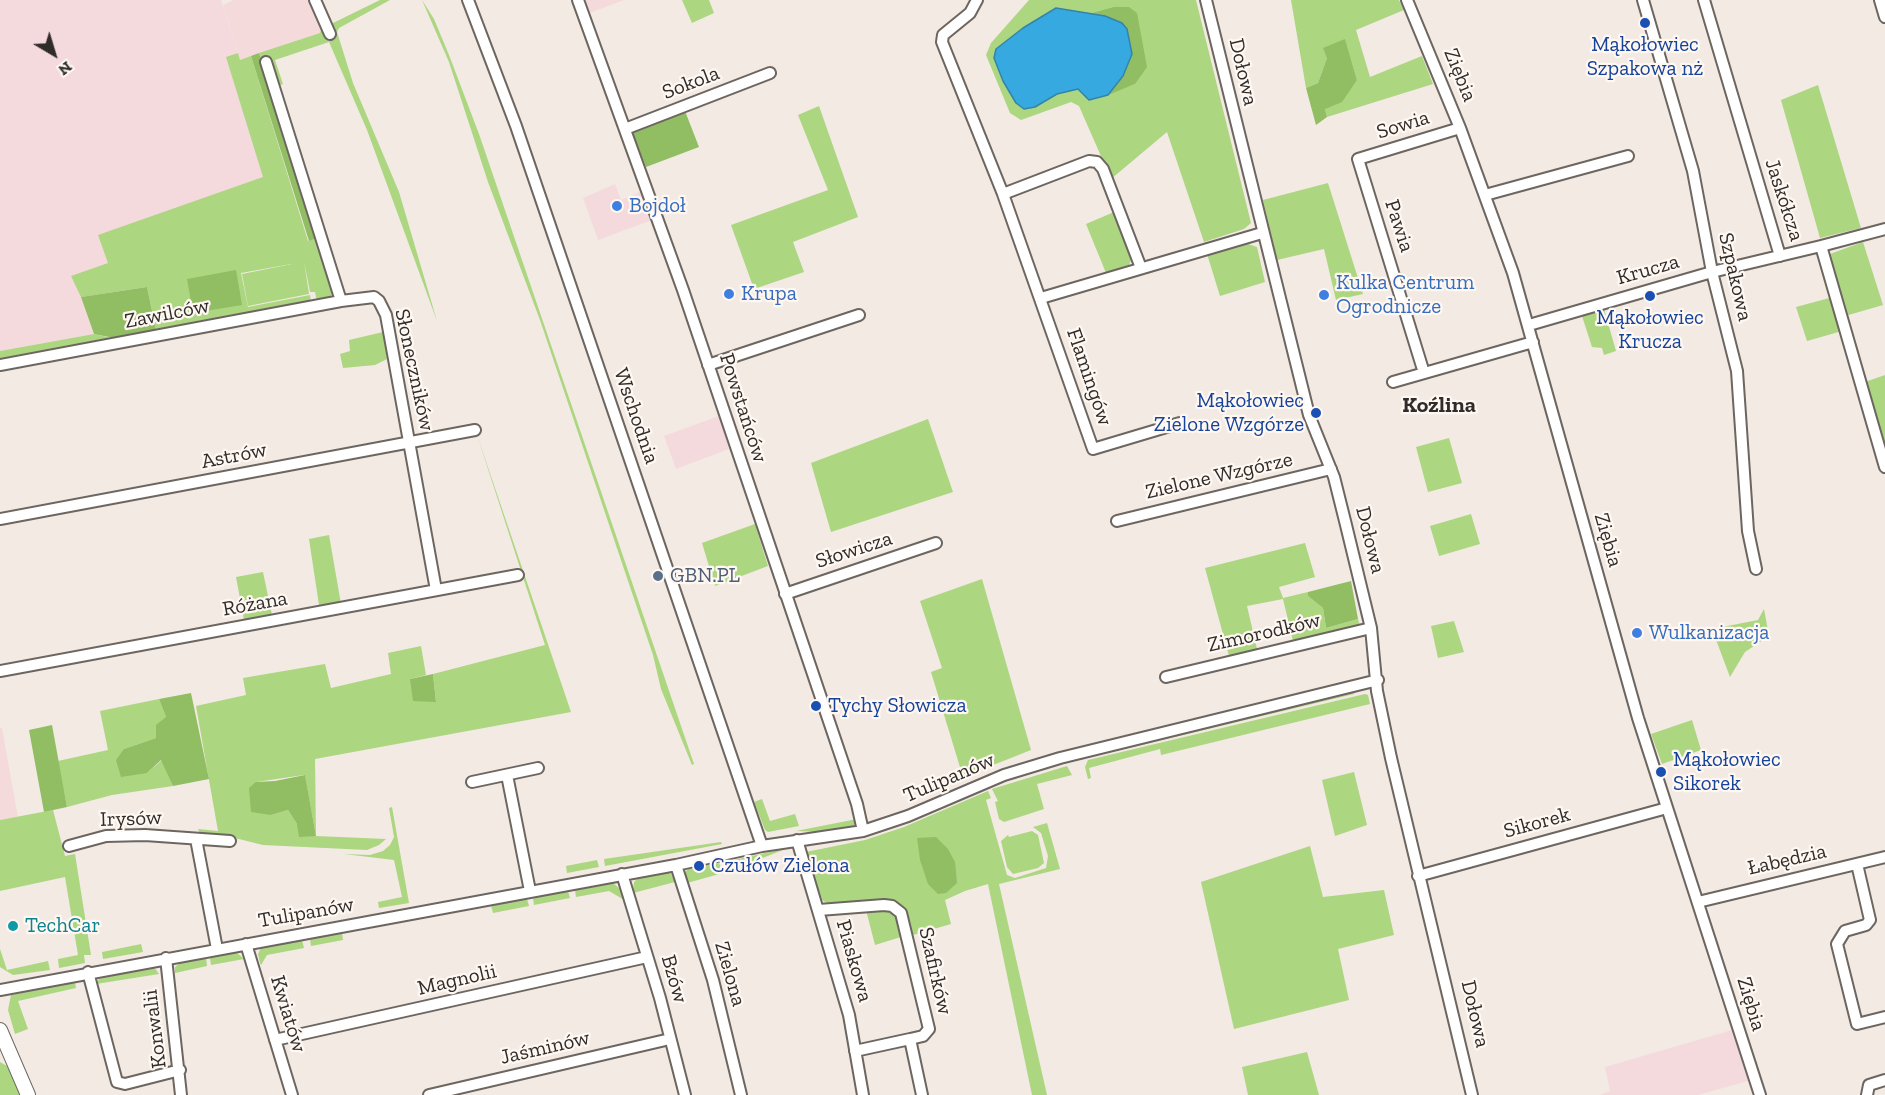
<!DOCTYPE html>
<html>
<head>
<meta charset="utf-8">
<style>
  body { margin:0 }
  #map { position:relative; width:1885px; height:1095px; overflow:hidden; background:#f2eae3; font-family:"Zilla Slab",serif }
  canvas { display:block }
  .north { position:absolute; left:24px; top:24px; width:60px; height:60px; -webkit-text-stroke:4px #fef7f2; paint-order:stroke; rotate:142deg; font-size:16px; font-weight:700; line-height:24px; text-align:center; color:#2f2c2a }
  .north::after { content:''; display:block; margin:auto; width:21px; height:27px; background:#2f2c2a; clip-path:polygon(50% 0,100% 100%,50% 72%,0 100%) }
</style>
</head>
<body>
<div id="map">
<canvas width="1885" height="1095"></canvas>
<div class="north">N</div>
</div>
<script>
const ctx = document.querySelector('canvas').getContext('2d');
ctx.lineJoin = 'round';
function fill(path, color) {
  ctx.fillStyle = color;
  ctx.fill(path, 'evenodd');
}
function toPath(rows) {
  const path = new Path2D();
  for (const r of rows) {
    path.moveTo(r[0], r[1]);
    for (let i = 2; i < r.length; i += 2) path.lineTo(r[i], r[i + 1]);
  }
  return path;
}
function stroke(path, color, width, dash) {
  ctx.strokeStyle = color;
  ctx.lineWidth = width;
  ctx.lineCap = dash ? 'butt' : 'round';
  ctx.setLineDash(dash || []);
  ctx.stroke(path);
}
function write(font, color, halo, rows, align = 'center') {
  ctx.font = font + ' "Zilla Slab",serif';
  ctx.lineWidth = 4.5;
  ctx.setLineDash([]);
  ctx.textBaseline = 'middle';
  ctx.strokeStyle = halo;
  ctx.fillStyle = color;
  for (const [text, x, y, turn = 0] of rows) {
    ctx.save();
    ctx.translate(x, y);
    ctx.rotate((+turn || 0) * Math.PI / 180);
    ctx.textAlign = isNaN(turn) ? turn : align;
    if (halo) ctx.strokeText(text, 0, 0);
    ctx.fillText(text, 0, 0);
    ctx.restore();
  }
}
const commercial = toPath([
  [234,0,310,0,322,26,320,33,240,60,223,5],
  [583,0,624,0,587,14],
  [0,728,2,728,18,817,0,820]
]);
const industrial = toPath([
  [0,0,221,0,240,60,313,256,82,297,94,334,0,351],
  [615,184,621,200,642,191,652,220,598,240,583,198],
  [719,416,729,449,676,469,664,436],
  [1732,1030,1748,1081,1698,1095,1600,1095,1610,1091,1605,1067]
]);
const green = toPath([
  [380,0,390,0,339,28,337,32,353,83,399,192,437,321,367,130,329,42,275,60,283,84,278,86,266,58,261,59,259,53,320,33,322,26,329,41,333,23],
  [422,0,434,19,449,55,479,134,694,764,692,765,661,689,653,655,540,320,488,182,449,62],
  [682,0,709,0,714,13,692,23],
  [1029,0,1196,0,1251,223,1244,229,1204,242,1167,132,1111,179,1079,106,1071,102,1021,120,1010,113,986,55,991,43],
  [1113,7,1135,84,1089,100,1078,89,1057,94,1035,107,996,50,1023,28,1055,8,1088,14],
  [1291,0,1399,0,1404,10,1356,30,1370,77,1422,56,1433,84,1327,117,1325,109,1357,80,1345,40,1327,58,1318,83,1306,88],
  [238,53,240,60,251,56,308,241,317,238,333,290,332,294,328,300,317,301,315,292,310,292,304,261,309,294,248,306,242,274,297,263,241,273,248,307,310,295,311,302,156,330,147,287,81,297,71,276,108,263,98,235,263,177,226,57],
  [1818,85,1861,228,1820,238,1781,100],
  [819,106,858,217,793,242,804,272,754,289,731,225,828,190,798,115],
  [1328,183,1363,294,1336,300,1324,249,1277,260,1263,200],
  [1114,212,1131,260,1129,265,1106,273,1086,224],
  [1863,242,1883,305,1845,316,1830,254],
  [1245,243,1257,247,1265,282,1220,296,1207,254],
  [1833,297,1842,331,1807,341,1796,307],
  [1604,309,1616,351,1604,355,1602,348,1592,347,1582,316],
  [383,332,387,359,375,365,343,368,340,354,350,351,349,340],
  [94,334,116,339,0,361,0,351],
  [1885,375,1885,457,1865,382],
  [928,419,953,492,831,532,811,463],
  [477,435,571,712,315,759,316,836,386,839,379,845,367,850,263,845,235,838,201,836,198,829,218,831,196,706,246,695,243,678,325,664,331,688,391,674,388,653,421,646,426,675,410,679,436,701,433,674,545,645],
  [304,775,305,776,316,836,297,824,288,810,271,815,256,782],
  [1449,438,1462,483,1428,492,1416,447],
  [1471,514,1480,544,1439,556,1430,526],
  [755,524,768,566,715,586,702,543],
  [329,535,341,604,319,605,309,539],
  [1305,543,1315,577,1279,587,1283,598,1308,592,1308,596,1323,608,1326,628,1358,619,1360,626,1293,641,1283,599,1247,606,1257,649,1229,656,1205,568],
  [263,572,272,615,244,620,236,577],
  [982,579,1031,750,963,777,931,672,942,668,920,601],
  [1764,609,1769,636,1745,652,1730,677,1712,629,1758,620],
  [1454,621,1464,652,1438,658,1431,626],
  [1356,691,1354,694,1116,751,1119,748],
  [1365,694,1368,695,1370,704,1161,755,1160,749,1089,768,1091,778,1088,779,1085,767,1088,760],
  [159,699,166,717,156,738,124,749,147,773,162,760,173,786,112,795,67,807,58,761,108,750,100,711],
  [1692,720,1701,750,1662,764,1651,734],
  [1067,766,1072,775,1037,784,1044,809,1004,822,999,819,995,802,998,801,992,789],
  [1354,772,1367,825,1335,836,1322,780],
  [988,791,991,798,986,800,1007,875,1015,878,1046,868,1048,856,1041,833,1033,827,1047,823,1060,869,999,884,1047,1095,1032,1095,988,884,965,891,945,900,951,924,913,935,906,910,898,903,889,901,828,904,822,900,806,852,865,840,904,827],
  [762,799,770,821,795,814,799,826,768,832,765,830,754,802],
  [392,807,409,903,379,908,378,902,402,897,394,860,344,854,370,855,383,851,390,845,394,837,389,808],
  [53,810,65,856,75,854,91,955,84,955,85,963,59,968,58,959,78,955,65,877,0,891,0,820],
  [857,819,853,828,819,832,796,831],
  [1032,831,1038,835,1044,863,1038,868,1013,874,1007,867,1001,841,1008,835,1009,837],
  [721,842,722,844,605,866,604,859],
  [1310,846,1323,897,1384,890,1394,935,1338,949,1349,1000,1234,1029,1201,882],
  [788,848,737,868,734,860],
  [597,860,599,867,567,873,566,866],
  [719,863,723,873,687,883,685,872,688,869],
  [667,872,671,874,675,882,633,893,634,882,637,879],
  [613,883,619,888,626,901,609,891,576,897,575,890],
  [568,891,570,898,534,905,533,898],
  [527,899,529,906,493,913,491,905],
  [886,909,896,915,904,936,875,945,866,910],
  [342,933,343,940,311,946,310,939],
  [302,940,304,948,267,955,261,965,260,963,258,954,261,948],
  [141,944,143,952,103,959,102,952],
  [0,949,7,970,48,961,50,970,13,975,0,967],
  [236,952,244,959,211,965,210,958],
  [206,958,207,966,175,973,175,967,180,963],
  [154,967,159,974,96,984,99,979],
  [75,982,76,988,18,1001,28,1029,15,1034,8,1010,11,995],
  [1307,1052,1319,1095,1248,1095,1242,1067],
  [0,1062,7,1066,21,1095,0,1095]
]);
const forest = toPath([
  [1113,7,1129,7,1137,13,1147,67,1135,84,1108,95,1123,76,1132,54,1127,29,1122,23,1105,16,1088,14],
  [1345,39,1357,80,1342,102,1325,109,1327,117,1316,125,1306,88,1318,83,1327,58,1323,48],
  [259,53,317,238,309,241,251,56],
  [685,111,699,147,646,167,632,132],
  [236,270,242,305,193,313,187,279],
  [147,287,156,330,114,338,94,334,81,297],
  [1351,581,1358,619,1326,628,1323,608,1308,596,1308,592],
  [433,674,436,702,413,701,410,679],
  [191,693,209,779,173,786,161,760,147,773,121,777,116,760,124,749,156,738,156,725,166,717,159,699],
  [52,725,67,807,44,812,29,730],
  [305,775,316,836,299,837,297,824,288,810,271,815,251,812,249,788,256,782,275,781],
  [936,837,948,849,955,862,957,883,946,893,938,894,928,884,920,860,917,838]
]);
const water = toPath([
  [1056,8,1105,16,1122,23,1127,29,1132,54,1123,76,1108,95,1089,100,1078,89,1057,94,1035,107,1024,109,1016,103,1003,81,994,58,996,49,1023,28,1056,8]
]);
const minor = toPath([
  [315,0,330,34],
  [468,0,516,126,762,846],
  [578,0,683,290,857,804,863,831],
  [977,0,970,13,943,35,942,42,1003,194,1093,449,1180,423],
  [1206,0,1309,415,1334,477,1346,525,1371,628,1377,691,1391,758,1472,1095],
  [1407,0,1460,128,1513,273,1638,718,1760,1095],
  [1643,0,1693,171,1712,272,1737,371,1748,531,1756,569],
  [1704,0,1780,256],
  [1880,0,1885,17],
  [266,62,341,301,374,297,379,301,386,315,436,590],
  [625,129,770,73],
  [1003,194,1089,161,1097,162,1103,169,1141,268],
  [1485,195,1628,156],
  [1821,246,1885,229],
  [1041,298,1262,233],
  [1529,325,1712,272,1821,246,1885,467],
  [0,365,341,301],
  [708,365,859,315],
  [1424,373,1358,159,1460,128],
  [1393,382,1533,342],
  [0,519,475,430],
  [1117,521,1331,469],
  [785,594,936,543],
  [0,671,518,575],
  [1166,677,1371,628],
  [507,775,530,891],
  [472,782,538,768],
  [196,839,217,949],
  [797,840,849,1015,863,1095],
  [69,846,106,836,145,835,230,841],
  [1857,864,1870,920,1866,925,1845,931,1837,944,1857,1024,1885,1017],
  [676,865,713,980,741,1095],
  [622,874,660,998,685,1095],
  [1418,876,1667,808],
  [1698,902,1885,857],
  [819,910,884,905,892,906,901,913,929,1029,923,1036,910,1039],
  [246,944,292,1095],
  [166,958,181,1095],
  [88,972,117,1082,125,1084,180,1070],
  [0,990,676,865,762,846,863,831,908,816,1004,775,1060,758,1378,680],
  [275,1040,647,957],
  [855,1051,910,1039,922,1095],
  [429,1095,670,1039],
  [1867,1095,1869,1085,1885,1080]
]);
const major = toPath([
  [0,1030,28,1095]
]);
const markers = [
  [1645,23,6,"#1a4fb4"],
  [617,206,6,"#3f7fe0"],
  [729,294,6,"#3f7fe0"],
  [1324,295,6,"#3f7fe0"],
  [1650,296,6,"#1a4fb4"],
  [1316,413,6,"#1a4fb4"],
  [658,576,6,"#5c6f8a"],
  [1637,633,6,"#3f7fe0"],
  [816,706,6,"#1a4fb4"],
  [1661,772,6,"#1a4fb4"],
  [699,866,6,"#1a4fb4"],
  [13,926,6,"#0f9aa8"]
];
const transitNames = [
  ["Mąkołowiec",1645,45,"center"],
  ["Szpakowa nż",1645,69,"center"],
  ["Mąkołowiec",1650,318,"center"],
  ["Krucza",1650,342,"center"],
  ["Mąkołowiec",1304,401,"right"],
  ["Zielone Wzgórze",1304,425,"right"],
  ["Tychy Słowicza",828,706],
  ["Mąkołowiec",1673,760],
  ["Sikorek",1673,784],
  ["Czułów Zielona",711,866]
];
const streetNames = [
  ["Dołowa",1243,72,77],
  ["Ziębia",1460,75,68],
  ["Sokola",691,83,-21],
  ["Sowia",1403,125,-17],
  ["Jaskółcza",1784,200,72],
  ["Pawia",1399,226,72],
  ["Krucza",1648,270,-16],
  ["Szpakowa",1735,277,77],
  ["Zawilców",167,314,-11],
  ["Słoneczników",414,370,78],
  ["Flamingów",1089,377,71],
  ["Powstańców",743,408,72],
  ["Wschodnia",636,416,71],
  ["Astrów",234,456,-11],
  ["Zielone Wzgórze",1219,476,-13],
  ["Dołowa",1370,540,76],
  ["Ziębia",1608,540,74],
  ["Słowicza",854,550,-18],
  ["Różana",255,604,-10],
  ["Zimorodków",1264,633,-13],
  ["Tulipanów",949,778,-23],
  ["Irysów",131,819,-2],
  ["Sikorek",1537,823,-15],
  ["Łabędzia",1787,860,-13],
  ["Tulipanów",306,913,-10],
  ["Piaskowa",854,961,74],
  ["Szafirków",935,971,77],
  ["Zielona",730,974,74],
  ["Bzów",674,979,74],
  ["Magnolii",457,980,-13],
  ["Ziębia",1751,1004,73],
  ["Kwiatów",288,1014,73],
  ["Dołowa",1475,1014,77],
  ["Konwalii",155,1029,-97],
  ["Jaśminów",545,1048,-13]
];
const shopNames = [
  ["Bojdoł",629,206],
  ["Kulka Centrum",1336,283],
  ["Ogrodnicze",1336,307],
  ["Krupa",741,294],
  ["Wulkanizacja",1649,633]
];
const serviceNames = [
  ["GBN.PL",670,576]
];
const cultureNames = [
  ["TechCar",25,926]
];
const neighbourhoodNames = [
  ["Koźlina",1439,406]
];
fill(commercial, '#f5dadb');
fill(industrial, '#f5dadd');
fill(green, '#acd680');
fill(forest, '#91bd63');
fill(water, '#36a9e0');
stroke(water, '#3484a9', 1.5);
stroke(minor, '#6d6660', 14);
stroke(major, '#6d6660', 16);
stroke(minor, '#fff', 10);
stroke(major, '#fff', 14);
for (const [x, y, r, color] of markers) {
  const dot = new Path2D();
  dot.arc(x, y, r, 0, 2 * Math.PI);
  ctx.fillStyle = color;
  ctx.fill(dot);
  stroke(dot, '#fef7f2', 2);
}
write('21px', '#164399', '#fef7f2', transitNames, 'left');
write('21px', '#2f2c2a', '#fef7f2', streetNames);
write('21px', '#366cbe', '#fef7f2', shopNames, 'left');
write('21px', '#4e5e75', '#fef7f2', serviceNames, 'left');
write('21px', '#0d838f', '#fef7f2', cultureNames, 'left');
write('bold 22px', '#2f2c2a', '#fef7f2', neighbourhoodNames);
</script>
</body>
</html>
